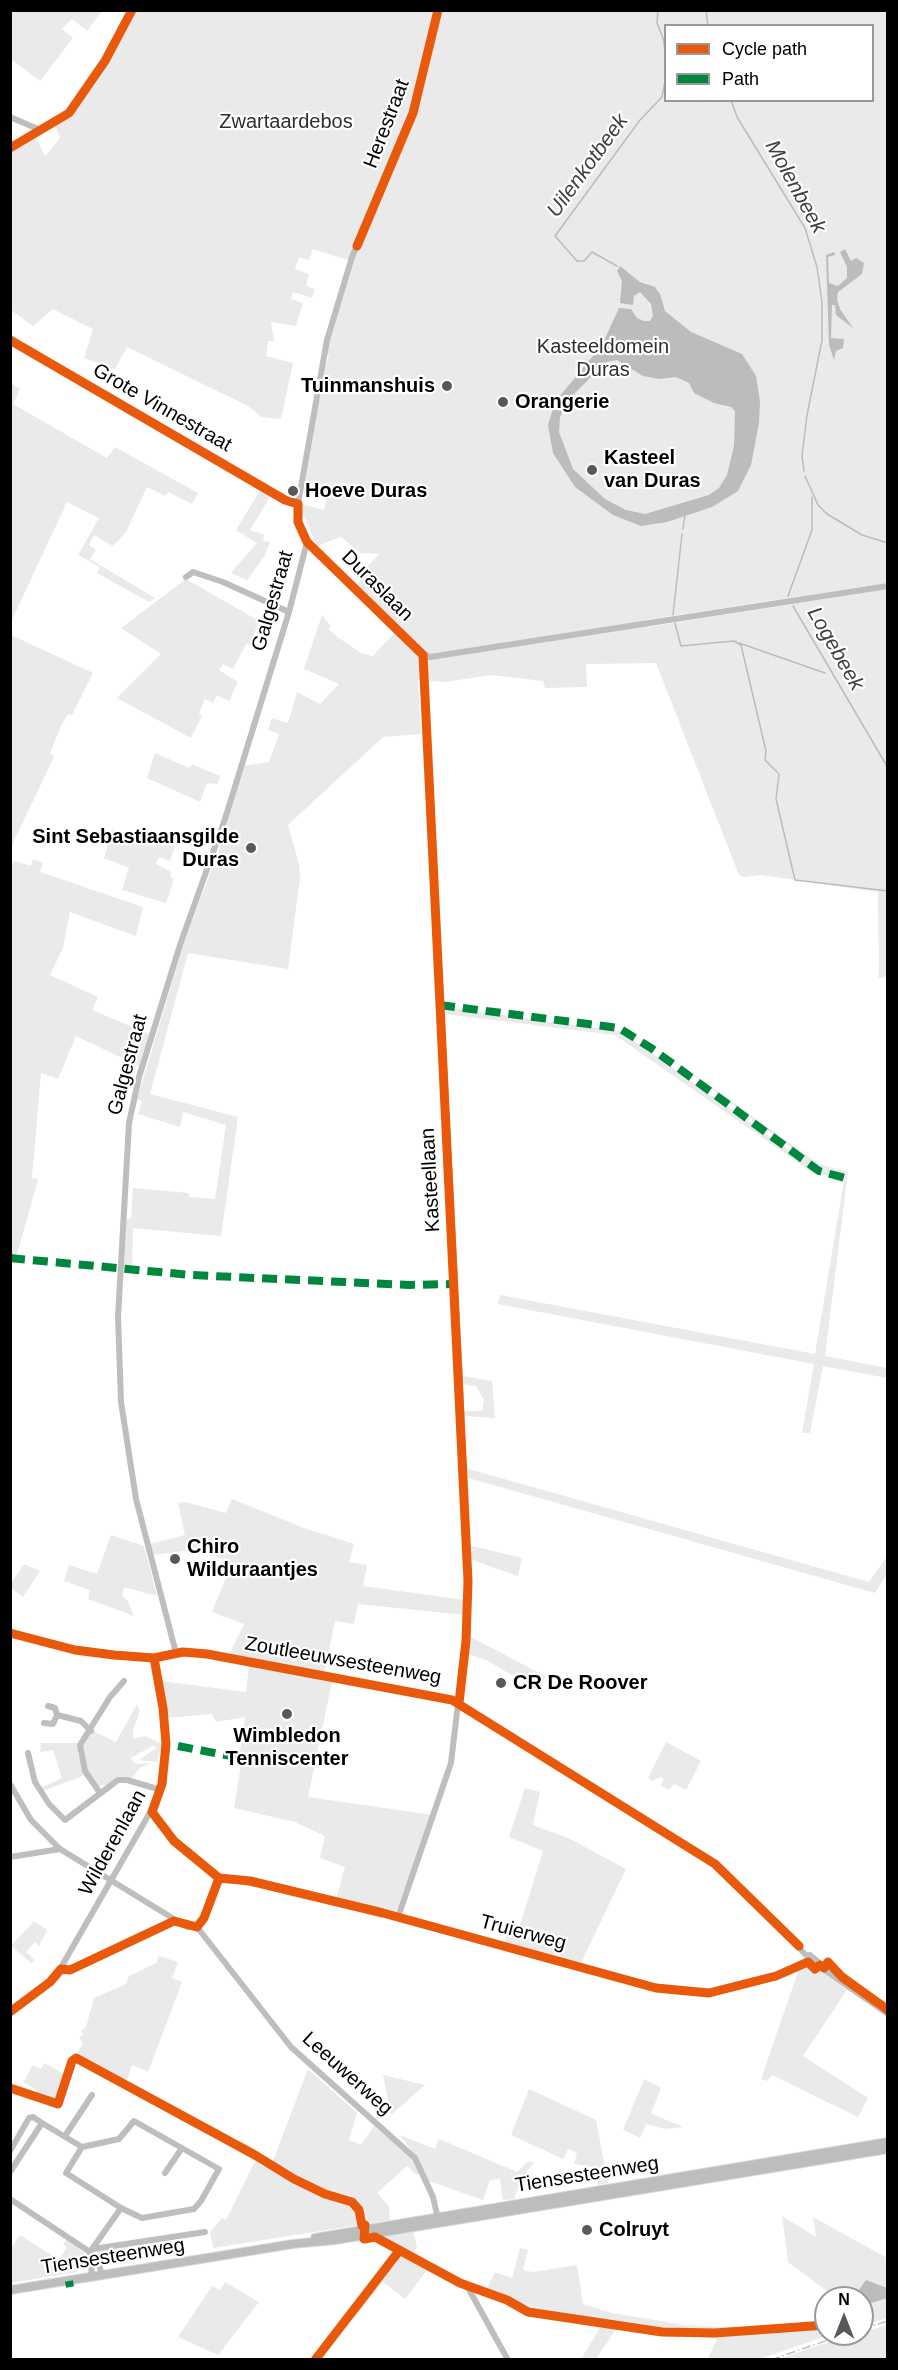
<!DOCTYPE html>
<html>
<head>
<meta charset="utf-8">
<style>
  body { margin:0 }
  #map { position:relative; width:898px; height:2370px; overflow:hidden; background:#fff; font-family:Arial,sans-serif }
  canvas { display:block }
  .frame { position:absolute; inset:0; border:12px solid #000; pointer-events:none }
  .legend { position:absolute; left:664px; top:24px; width:210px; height:78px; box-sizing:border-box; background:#fff; border:2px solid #999; margin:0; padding:8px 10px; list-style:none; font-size:18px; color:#000 }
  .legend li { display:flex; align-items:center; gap:12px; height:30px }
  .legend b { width:30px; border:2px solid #999 }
  .north { position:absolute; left:814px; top:2286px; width:60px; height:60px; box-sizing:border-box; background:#fff; border:2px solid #999; border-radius:50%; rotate:0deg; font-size:16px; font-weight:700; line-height:24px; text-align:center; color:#000 }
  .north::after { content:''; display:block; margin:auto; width:21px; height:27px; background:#595959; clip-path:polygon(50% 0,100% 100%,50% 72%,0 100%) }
</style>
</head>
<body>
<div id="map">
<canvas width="898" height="2370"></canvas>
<div class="frame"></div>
<ul class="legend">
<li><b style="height:8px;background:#e8590c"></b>Cycle path</li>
<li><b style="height:8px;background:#00873e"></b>Path</li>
</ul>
<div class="north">N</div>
</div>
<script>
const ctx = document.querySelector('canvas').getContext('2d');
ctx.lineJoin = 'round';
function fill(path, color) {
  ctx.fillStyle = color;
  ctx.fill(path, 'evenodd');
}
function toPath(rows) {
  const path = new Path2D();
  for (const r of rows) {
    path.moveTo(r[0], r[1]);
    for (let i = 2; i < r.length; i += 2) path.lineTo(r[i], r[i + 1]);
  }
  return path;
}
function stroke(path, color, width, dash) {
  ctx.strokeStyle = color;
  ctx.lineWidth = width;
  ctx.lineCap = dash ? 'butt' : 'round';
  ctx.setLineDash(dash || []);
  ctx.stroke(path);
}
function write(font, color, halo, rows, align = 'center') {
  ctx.font = font + ' Arial,sans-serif';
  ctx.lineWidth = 4.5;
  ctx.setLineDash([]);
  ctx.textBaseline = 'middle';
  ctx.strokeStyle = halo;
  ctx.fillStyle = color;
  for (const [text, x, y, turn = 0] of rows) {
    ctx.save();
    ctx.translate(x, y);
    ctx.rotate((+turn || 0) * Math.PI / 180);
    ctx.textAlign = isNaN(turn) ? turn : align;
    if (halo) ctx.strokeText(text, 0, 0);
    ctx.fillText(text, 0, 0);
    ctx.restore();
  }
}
const green = toPath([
  [11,11,102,11,87,31,72,19,62,29,73,38,40,81,11,59],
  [134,11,887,11,887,583,645,620,647,627,887,589,887,977,879,978,878,892,762,875,744,877,739,875,656,663,586,664,587,687,545,688,543,681,491,675,444,682,418,680,421,734,383,737,288,825,299,864,300,878,288,969,188,953,150,1094,238,1117,221,1236,133,1228,132,1268,124,1268,126,1219,131,1219,133,1188,189,1193,189,1197,215,1199,226,1125,183,1112,180,1127,138,1114,142,1101,137,1099,184,943,220,847,244,766,269,762,279,734,268,730,272,718,288,723,297,692,320,704,339,684,304,669,322,615,331,626,329,629,336,636,361,653,373,656,394,633,396,635,401,630,357,586,365,569,379,554,361,553,341,537,317,546,305,518,301,515,302,504,324,510,327,495,304,489,323,377,329,355,327,354,330,333,351,261,313,249,309,260,299,257,295,269,309,274,306,286,315,289,312,298,293,292,291,299,303,303,296,326,271,322,274,341,268,341,266,356,293,363,281,419,262,417,248,406,127,347,115,369,84,358,93,329,53,309,33,326,11,310,11,150,35,134,45,156,60,138,55,125,66,120,110,59],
  [666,26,872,26,872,100,666,100],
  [11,383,20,389,13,404,107,458,115,447,198,493,192,504,168,492,165,496,147,487,126,532,113,546,94,535,89,545,96,550,90,559,155,598,149,602,97,573,100,567,78,555,99,518,67,502,11,622],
  [261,489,271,495,250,530,264,535,263,541,270,542,265,555,247,580,231,573,257,543,236,530],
  [186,579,259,621,250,645,246,644,233,669,223,664,219,670,238,682,229,701,217,695,213,703,205,699,199,714,202,716,191,738,117,698,161,654,121,628],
  [11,635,93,673,72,715,68,714,61,726,50,753,54,757,11,847],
  [155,753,189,768,192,764,220,776,218,784,207,783,200,802,147,778],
  [113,829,156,847,161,837,176,843,170,861,159,857,156,864,171,872,170,877,174,879,166,903,122,890,129,868,104,858],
  [33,859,43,863,40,872,143,907,136,936,70,912,63,948,50,975,98,997,92,1010,149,1034,139,1066,76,1036,58,1079,41,1073,32,1178,38,1179,16,1258,10,1257,10,864,15,861,31,866],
  [445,1007,620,1031,803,1160,806,1159,658,1049,819,1164,848,1172,825,1356,887,1368,887,1378,823,1366,810,1433,802,1433,814,1364,498,1304,500,1295,815,1354,844,1181,810,1171,615,1035,445,1014],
  [462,1376,492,1381,495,1418,464,1416,464,1411,482,1411,484,1400,476,1386,462,1384],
  [465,1468,869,1582,887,1556,887,1574,875,1593,465,1477],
  [232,1499,304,1528,354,1544,349,1562,367,1565,363,1586,465,1600,465,1615,358,1604,354,1624,335,1621,324,1675,229,1655,244,1624,212,1612,232,1563,211,1555,214,1547,153,1555,150,1544,185,1535,178,1503,185,1502,226,1513],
  [111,1535,144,1546,157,1596,124,1587,122,1596,127,1600,134,1616,88,1599,90,1590,64,1581,69,1565,97,1574],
  [468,1545,522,1558,518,1576,469,1559],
  [24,1564,40,1571,23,1597,11,1588,10,1585],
  [469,1636,545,1676,541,1692,486,1660,467,1654],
  [249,1665,332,1682,308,1797,433,1815,395,1914,336,1899,345,1867,320,1858,325,1836,295,1822,234,1808,242,1758,239,1757,245,1717,216,1722,212,1714,167,1718,161,1681,246,1692],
  [137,1704,140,1711,133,1730,133,1739,146,1736,162,1744,157,1762,139,1760,156,1748,154,1745,131,1758,135,1764,152,1763,141,1767,130,1780,99,1786,87,1770,82,1746,84,1741,93,1731,116,1742],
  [666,1742,701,1761,686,1790,674,1784,669,1790,661,1786,664,1779,660,1777,653,1781,648,1778],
  [41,1743,78,1743,78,1754,85,1775,43,1791,40,1788,62,1778,53,1750,40,1752],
  [525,1788,540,1792,533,1825,568,1838,626,1869,580,1965,504,1946,508,1922,520,1925,543,1851,509,1837],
  [34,1921,47,1930,39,1946,35,1942,26,1952,35,1960,31,1963,11,1946],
  [159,1956,178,1962,172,1978,182,1982,148,2072,132,2065,127,2081,273,2161,308,2069,357,2113,349,2140,361,2145,374,2126,410,2155,420,2173,417,2175,407,2166,377,2193,389,2206,390,2220,364,2224,360,2209,357,2209,359,2225,213,2248,210,2232,222,2218,226,2220,255,2161,220,2140,222,2136,170,2108,168,2111,131,2090,130,2092,74,2060,83,2043,79,2038,83,2035,81,2031,86,2027,94,1998,126,1984,129,1976,156,1963],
  [808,1966,815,1971,819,1970,847,1990,803,2056,868,2098,858,2117,772,2075,767,2081,761,2079,799,1969],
  [44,2063,66,2075,54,2103,36,2094,37,2091,24,2082,32,2065,41,2069],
  [383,2075,425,2085,391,2115],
  [644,2079,661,2088,651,2114,684,2127,665,2129,646,2124,640,2138,623,2130],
  [529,2089,596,2120,608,2183,598,2185,595,2167,574,2164,577,2153,568,2149,563,2159,511,2135],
  [400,2135,435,2149,439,2139,517,2172,528,2161,534,2163,523,2176,514,2199,503,2200,500,2179,490,2180,483,2200,429,2181,417,2158],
  [782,2216,816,2237,813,2217,887,2258,887,2318,862,2326,862,2298,836,2298,788,2262],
  [413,2231,417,2246,413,2256,379,2238],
  [20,2235,59,2260,67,2247,63,2244,67,2239,85,2254,88,2265,76,2272,11,2283,10,2250],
  [130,2246,133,2262,114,2265,101,2263,96,2255,98,2251],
  [520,2248,528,2250,523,2270,533,2272,577,2265,583,2304,612,2313,684,2325,746,2328,826,2320,826,2334,832,2334,760,2359,707,2360,717,2339,618,2326,596,2359,581,2359,599,2330,597,2323,536,2313,485,2292,495,2272,512,2278],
  [400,2255,428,2269,405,2299,383,2282,355,2317,352,2314],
  [225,2282,259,2302,218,2355,178,2337,212,2286,220,2290],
  [887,2325,887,2359,780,2359,813,2347]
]);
const water = toPath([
  [845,249,851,261,856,258,864,263,862,274,838,292,837,299,840,309,853,328,836,315,835,305,832,305,831,338,844,339,843,348,836,351,834,360,829,345,826,255,834,252,835,255,828,257,829,283,838,286,847,278,847,267,840,252],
  [620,266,640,282,655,287,660,294,665,311,691,332,742,354,756,376,760,401,759,423,751,465,738,491,712,507,667,522,641,526,613,515,575,487,553,453,548,425,555,402,602,345,619,308,631,309,637,318,644,321,650,321,653,316,651,304,640,292,634,296,633,305,620,303,622,281,617,271],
  [617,360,643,376,659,379,676,377,689,383,694,393,714,403,731,407,735,411,734,446,727,475,719,488,709,495,645,514,626,510,605,499,573,469,559,432,560,417,569,399,606,362],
  [866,2280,887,2288,887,2298,862,2306,862,2298,855,2298,855,2295]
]);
const stream = toPath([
  [658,10,657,23,663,38,666,56],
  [706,10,708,26],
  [731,100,737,117,805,228,817,267,822,302,822,340,807,415,802,456,804,471],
  [617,266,592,252,584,261,577,261,555,236,640,120,662,97,666,76],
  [805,476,818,505,827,514,862,535,888,543],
  [683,529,685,515],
  [788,596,812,530,812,497],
  [793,606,888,768],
  [673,615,682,534],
  [675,623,681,646,734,641,741,645,766,751,765,760,779,774,776,799,795,880,888,891],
  [739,643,825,673]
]);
const minor = toPath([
  [438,10,413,113,352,257,327,340,298,504,298,522,307,542,418,651,430,657,888,586],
  [10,117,38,129],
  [10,148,69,113,105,61,132,10],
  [10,340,285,500,298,504],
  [186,577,193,572,223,582,289,612],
  [10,1633,75,1650,114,1655,154,1658,183,1652,207,1654,452,1700,715,1864,813,1962,888,2014],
  [176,1653,136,1499,121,1402,118,1317,129,1123,139,1077,180,945,225,819,289,612,307,542],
  [57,1715,81,1721,91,1731],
  [44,1723,53,1724,57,1715,55,1708,48,1706],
  [28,1753,35,1782,49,1804,65,1820,118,1780,127,1780,161,1790],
  [10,1784,31,1820,60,1849,187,1927,197,1927,201,1923,219,1878],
  [100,1793,85,1771,80,1745,110,1697,124,1681],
  [152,1812,174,1841,219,1878],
  [10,1857,60,1849],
  [219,1878,250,1881,383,1913,656,1988,698,1993,718,1991,776,1976,812,1958],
  [398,1917,451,1763,467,1627,468,1581,460,1379,423,655],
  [197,1927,291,2047,415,2158,433,2197,438,2219],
  [810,1955,834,1975],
  [61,1969,70,1970,174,1921],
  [10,2012,56,1976,156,1802,162,1784,166,1744,163,1708,154,1658],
  [65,2136,92,2095],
  [82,2147,119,2139,134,2121,219,2169,201,2201,194,2209,142,2218,121,2208],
  [82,2147,66,2173,121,2208,90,2252],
  [10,2151,29,2118,33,2117,42,2123],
  [10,2172,42,2123,82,2147],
  [165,2173,182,2148],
  [10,2199,90,2252,99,2265,102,2275],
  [374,2231,378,2240,467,2286,508,2360],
  [93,2249,205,2232],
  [90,2252,92,2277],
  [315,2360,399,2251]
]);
const major = toPath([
  [315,2238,888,2142],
  [10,2290,293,2244,335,2240,888,2149]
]);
const rail = toPath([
  [862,2329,888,2321],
  [771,2360,845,2334]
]);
const quiet = toPath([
  [440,1005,619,1028,651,1048,819,1171,845,1178],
  [10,1258,191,1275,409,1285,455,1284],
  [178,1746,241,1758],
  [69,2281,70,2287]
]);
const cycleway = toPath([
  [10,148,69,113,105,61,132,10],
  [357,246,413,113,438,10],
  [10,340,285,500,298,504,298,522,307,542,423,655,468,1581,466,1641,459,1703],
  [10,1633,75,1650,114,1655,154,1658,183,1652,207,1654,452,1700,715,1864,799,1946],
  [154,1658,163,1708,166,1744,162,1784,152,1812,174,1841,219,1878],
  [219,1878,250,1881,383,1913,656,1988,709,1993,776,1976,808,1962,815,1969,820,1965,824,1968,828,1962,842,1977,888,2010],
  [10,2012,50,1982,61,1969,70,1970,174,1921,197,1927,204,1918,219,1878],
  [10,2088,58,2104,72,2061,76,2058,255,2155,294,2179,325,2194,352,2202,359,2210,362,2226,365,2225,364,2239,375,2237,460,2283,507,2300,528,2312,662,2332,715,2333,826,2325],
  [315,2360,399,2251]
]);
const markers = [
  [447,386,6,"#595959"],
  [503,402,6,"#595959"],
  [592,470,6,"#595959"],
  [293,491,6,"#595959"],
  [251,848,6,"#595959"],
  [175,1559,6,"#595959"],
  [501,1683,6,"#595959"],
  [287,1714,6,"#595959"],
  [587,2230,6,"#595959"]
];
const parkNames = [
  ["Zwartaardebos",286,122],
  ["Kasteeldomein",603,347],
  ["Duras",603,370]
];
const streetNames = [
  ["Herestraat",387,124,-69],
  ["Grote Vinnestraat",162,408,30],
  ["Duraslaan",377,586,45],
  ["Galgestraat",273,601,-74],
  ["Galgestraat",128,1065,-75],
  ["Kasteellaan",431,1180,-93],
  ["Zoutleeuwsesteenweg",343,1661,10],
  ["Wilderenlaan",113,1843,-61],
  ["Truierweg",523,1933,15],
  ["Leeuwerweg",347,2074,42],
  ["Tiensesteenweg",587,2175,-9],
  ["Tiensesteenweg",113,2257,-9]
];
const poiNames = [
  ["Tuinmanshuis",435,386,"right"],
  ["Orangerie",515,402],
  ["Kasteel",604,458],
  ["van Duras",604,481],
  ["Hoeve Duras",305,491],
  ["Sint Sebastiaansgilde",239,837,"right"],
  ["Duras",239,860,"right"],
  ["Chiro",187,1547],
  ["Wilduraantjes",187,1570],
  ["CR De Roover",513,1683],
  ["Wimbledon",287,1736,"center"],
  ["Tenniscenter",287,1759,"center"],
  ["Colruyt",599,2230]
];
const waterNames = [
  ["Uilenkotbeek",588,166,-54],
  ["Molenbeek",795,187,61],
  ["Logebeek",835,649,60]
];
fill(green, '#eaeaea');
fill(water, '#bcbcbc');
stroke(stream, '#bcbcbc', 1.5);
stroke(major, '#dbdbdb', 10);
stroke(minor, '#bebebe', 6);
stroke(major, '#bdbdbd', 8);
stroke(rail, '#bdbdbd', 1.5, [9, 3, 1.5, 3]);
stroke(quiet, '#00873e', 8, [15, 8]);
stroke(cycleway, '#e8590c', 9);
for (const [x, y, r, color] of markers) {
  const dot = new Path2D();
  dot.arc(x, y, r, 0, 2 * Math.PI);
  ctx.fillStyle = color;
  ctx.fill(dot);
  stroke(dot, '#fff', 2);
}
write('20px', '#2f2f2f', '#fff', parkNames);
write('20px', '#000', '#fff', streetNames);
write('bold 20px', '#000', '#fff', poiNames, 'left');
write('italic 21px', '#404040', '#fff', waterNames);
</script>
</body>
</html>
